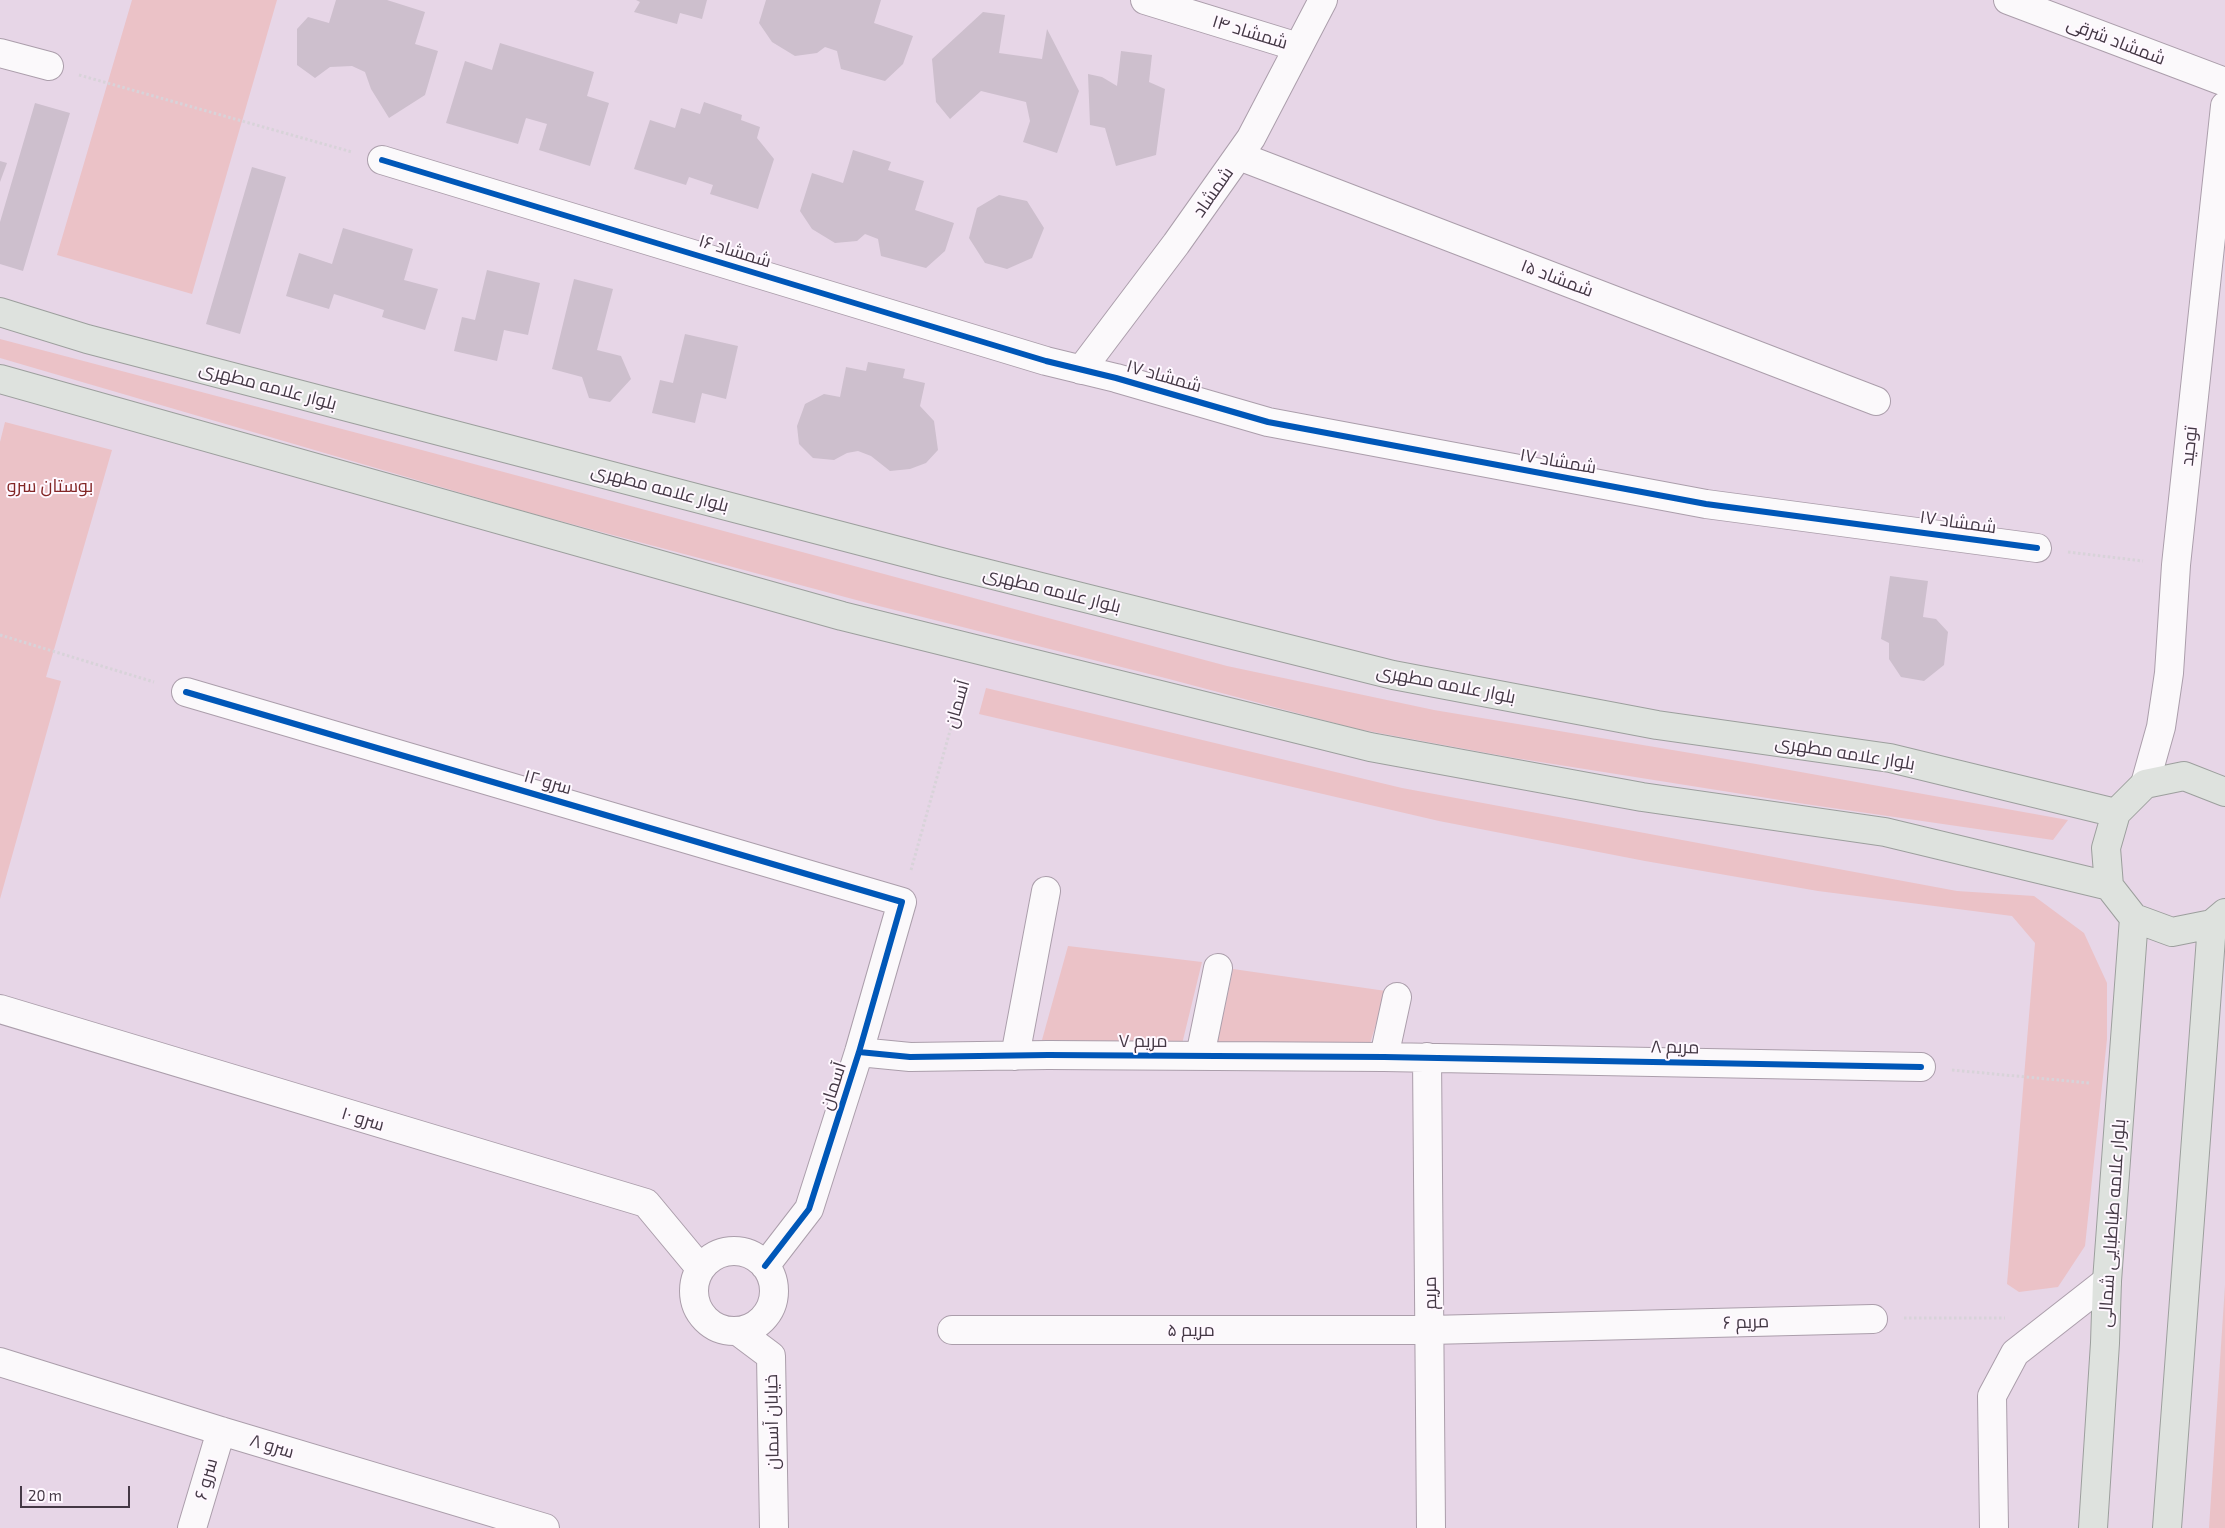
<!DOCTYPE html>
<html>
<head>
<meta charset="utf-8">
<style>
  body { margin:0 }
  #map { position:relative; width:2225px; height:1528px; overflow:hidden; background:#e7d6e7; font-family:"Exo 2",sans-serif }
  canvas { display:block }
  .scale { position:absolute; left:20px; top:1486px; width:110px; height:22px; box-sizing:border-box; border:2px solid #443845; border-top:0; padding-left:6px; font-size:15px; line-height:18px; white-space:nowrap; color:#443845; -webkit-text-stroke:4px #fff8ff; paint-order:stroke }
</style>
</head>
<body>
<div id="map">
<canvas width="2225" height="1528"></canvas>
<div class="scale">20 m</div>
</div>
<script>
const ctx = document.querySelector('canvas').getContext('2d');
ctx.lineJoin = 'round';
function fill(path, color) {
  ctx.fillStyle = color;
  ctx.fill(path, 'evenodd');
}
function toPath(rows) {
  const path = new Path2D();
  for (const r of rows) {
    if (r.length === 3) {
      path.moveTo(r[0] + r[2], r[1]);
      path.arc(r[0], r[1], r[2], 0, 2 * Math.PI);
      continue;
    }
    path.moveTo(r[0], r[1]);
    for (let i = 2; i < r.length; i += 2) path.lineTo(r[i], r[i + 1]);
  }
  return path;
}
function stroke(path, color, width, dash) {
  ctx.strokeStyle = color;
  ctx.lineWidth = width;
  ctx.lineCap = dash ? 'butt' : 'round';
  ctx.setLineDash(dash || []);
  ctx.stroke(path);
}
function write(font, color, halo, rows, align = 'center') {
  ctx.font = font + ' "Exo 2",Cairo,sans-serif';
  ctx.lineWidth = 4;
  ctx.setLineDash([]);
  ctx.textBaseline = 'middle';
  ctx.strokeStyle = halo;
  ctx.fillStyle = color;
  for (const [text, x, y, turn = 0] of rows) {
    ctx.save();
    ctx.translate(x, y);
    ctx.rotate((+turn || 0) * Math.PI / 180);
    ctx.textAlign = isNaN(turn) ? turn : align;
    if (halo) ctx.strokeText(text, 0, 0);
    ctx.fillText(text, 0, 0);
    ctx.restore();
  }
}
const green = toPath([
  [132,0,277,0,192,294,57,255],
  [0,339,418,449,1227,666,1434,710,1756,764,2068,820,2053,840,1805,804,1509,757,1357,729,1169,679,875,605,523,511,0,358],
  [5,422,112,450,46,677,61,681,0,899,0,442],
  [986,688,1402,788,1957,891,2034,896,2084,933,2107,983,2107,1039,2085,1246,2058,1287,2019,1292,2007,1284,2035,943,2012,916,1818,891,1645,861,1439,821,979,714],
  [1068,946,1202,962,1182,1044,1042,1040],
  [1233,969,1386,991,1369,1047,1217,1044],
  [2225,1285,2225,1528,2209,1528]
]);
const building = toPath([
  [336,0,387,0,425,12,415,44,438,51,425,95,389,118,371,89,365,72,352,66,330,67,315,78,297,65,297,29,308,17,329,23],
  [636,0,707,0,702,19,680,13,677,24,634,12,640,2],
  [766,0,881,0,874,23,913,36,903,64,885,81,841,69,837,51,825,47,817,53,795,56,772,42,759,23],
  [983,12,1005,15,999,53,1042,59,1047,29,1079,91,1057,153,1023,142,1030,121,1026,102,981,91,950,119,936,102,932,59],
  [500,43,594,72,587,96,609,103,590,166,539,150,547,124,526,118,518,144,446,123,465,61,492,70],
  [1121,51,1152,55,1149,82,1165,89,1156,155,1116,166,1105,128,1090,125,1088,74,1102,77,1117,86],
  [704,102,742,115,741,120,760,127,757,138,774,159,758,209,710,194,713,185,689,177,686,185,634,169,650,120,675,128,681,108,700,114],
  [35,103,70,113,23,271,0,264,0,222],
  [853,150,891,162,888,170,924,181,915,210,954,223,945,251,926,268,881,256,878,239,865,234,857,241,835,243,812,229,800,211,812,173,843,183],
  [0,161,7,163,0,182],
  [252,167,286,177,240,334,206,324],
  [999,195,1027,201,1044,228,1032,258,1007,269,985,263,969,238,977,208],
  [343,228,413,249,404,280,438,289,425,330,382,317,384,310,334,294,329,309,286,296,299,253,332,264],
  [487,270,540,283,528,335,504,330,497,361,454,351,462,317,475,320],
  [574,279,613,289,597,350,621,356,631,379,610,402,589,398,582,377,552,369],
  [685,334,738,346,726,399,702,393,695,423,652,413,660,380,673,383],
  [868,362,905,369,903,378,925,383,920,406,934,421,938,450,926,463,910,469,890,471,871,456,858,451,847,453,834,460,813,458,799,444,797,426,805,404,824,394,840,397,846,367,866,371],
  [1890,576,1928,581,1923,617,1936,619,1948,632,1944,665,1924,681,1901,677,1889,659,1889,643,1881,639]
]);
const path = toPath([
  [79,75,352,152],
  [2068,552,2143,561],
  [0,635,154,682],
  [911,870,964,681],
  [1952,1070,2090,1083],
  [1904,1318,2005,1318]
]);
const minor = toPath([
  [1145,0,1298,47],
  [2008,0,2225,82],
  [0,53,49,66],
  [1239,156,1876,401],
  [382,160,1046,361,1116,378,1268,422,1706,504,2037,548],
  [1081,370,1176,244,1251,138,1323,0],
  [186,692,902,902,859,1052,809,1209,765,1266],
  [2145,784,2161,727,2169,673,2176,565,2225,106],
  [0,1009,646,1203,700,1268],
  [859,1052,910,1057,1048,1055,1384,1057,1921,1067],
  [1015,1056,1046,891],
  [1200,1056,1218,968],
  [1384,1057,1397,997],
  [1427,1057,1431,1528],
  [734,1291,40],
  [952,1330,1430,1330,1873,1319],
  [739,1332,771,1356,774,1528],
  [0,1362,221,1431,545,1528],
  [192,1528,221,1431],
  [1994,1528,1992,1396,2015,1353,2107,1281]
]);
const major = toPath([
  [0,312,87,339,945,563,1393,675,1657,725,1890,758,2116,813],
  [0,379,842,616,1370,747,1642,797,1885,832,2109,886],
  [2225,792,2184,776,2145,784,2116,813,2106,848,2109,886,2134,918,2172,932,2212,924,2225,913],
  [2093,1528,2105,1343,2107,1281,2134,918],
  [2167,1528,2212,924]
]);
const cycleway = toPath([
  [382,160,1046,361,1116,378,1268,422,1706,504,2037,548],
  [186,692,902,902,859,1052,809,1209,765,1266],
  [859,1052,910,1057,1048,1055,1384,1057,1921,1067]
]);
const streetNames = [
  ["شمشاد ۱۴",1250,32,17],
  ["شمشاد شرقی",2116,41,21],
  ["شمشاد",1213,192,-55],
  ["شمشاد ۱۶",735,251,17],
  ["شمشاد ۱۵",1557,278,21],
  ["شمشاد ۱۷",1164,376,16],
  ["بلوار علامه مطهری",268,386,15],
  ["توحید",2189,446,-84],
  ["شمشاد ۱۷",1558,461,10],
  ["بلوار علامه مطهری",660,488,15],
  ["شمشاد ۱۷",1958,522,8],
  ["بلوار علامه مطهری",1052,590,14],
  ["بلوار علامه مطهری",1446,684,11],
  ["آسمان",957,704,-74],
  ["بلوار علامه مطهری",1845,753,9],
  ["سرو ۱۲",548,782,16],
  ["مریم ۷",1143,1041],
  ["مریم ۸",1675,1047,1],
  ["آسمان",833,1086,-72],
  ["سرو ۱۰",363,1119,17],
  ["بلوار علامه طباطبایی شمالی",2112,1223,-86],
  ["مریم",1430,1293,-91],
  ["مریم ۶",1746,1322,-2],
  ["مریم ۵",1191,1330],
  ["خیابان آسمان",772,1422,-91],
  ["سرو ۸",272,1446,17],
  ["سرو ۶",206,1479,-74]
];
const parkNames = [
  ["بوستان سرو",50,486]
];
fill(green, '#ebc2c7');
fill(building, '#cdbfcd');
stroke(minor, '#ab9eab', 30);
stroke(major, '#9c9f9d', 30);
stroke(path, '#d8d3d9', 3, [2.5, 2.5]);
stroke(minor, '#fbf9fb', 28);
stroke(major, '#dee2de', 28);
stroke(cycleway, '#0057b8', 6);
write('18px', '#443845', '#fff8ff', streetNames);
write('18px', '#822626', '#fff8ff', parkNames);
</script>
</body>
</html>
